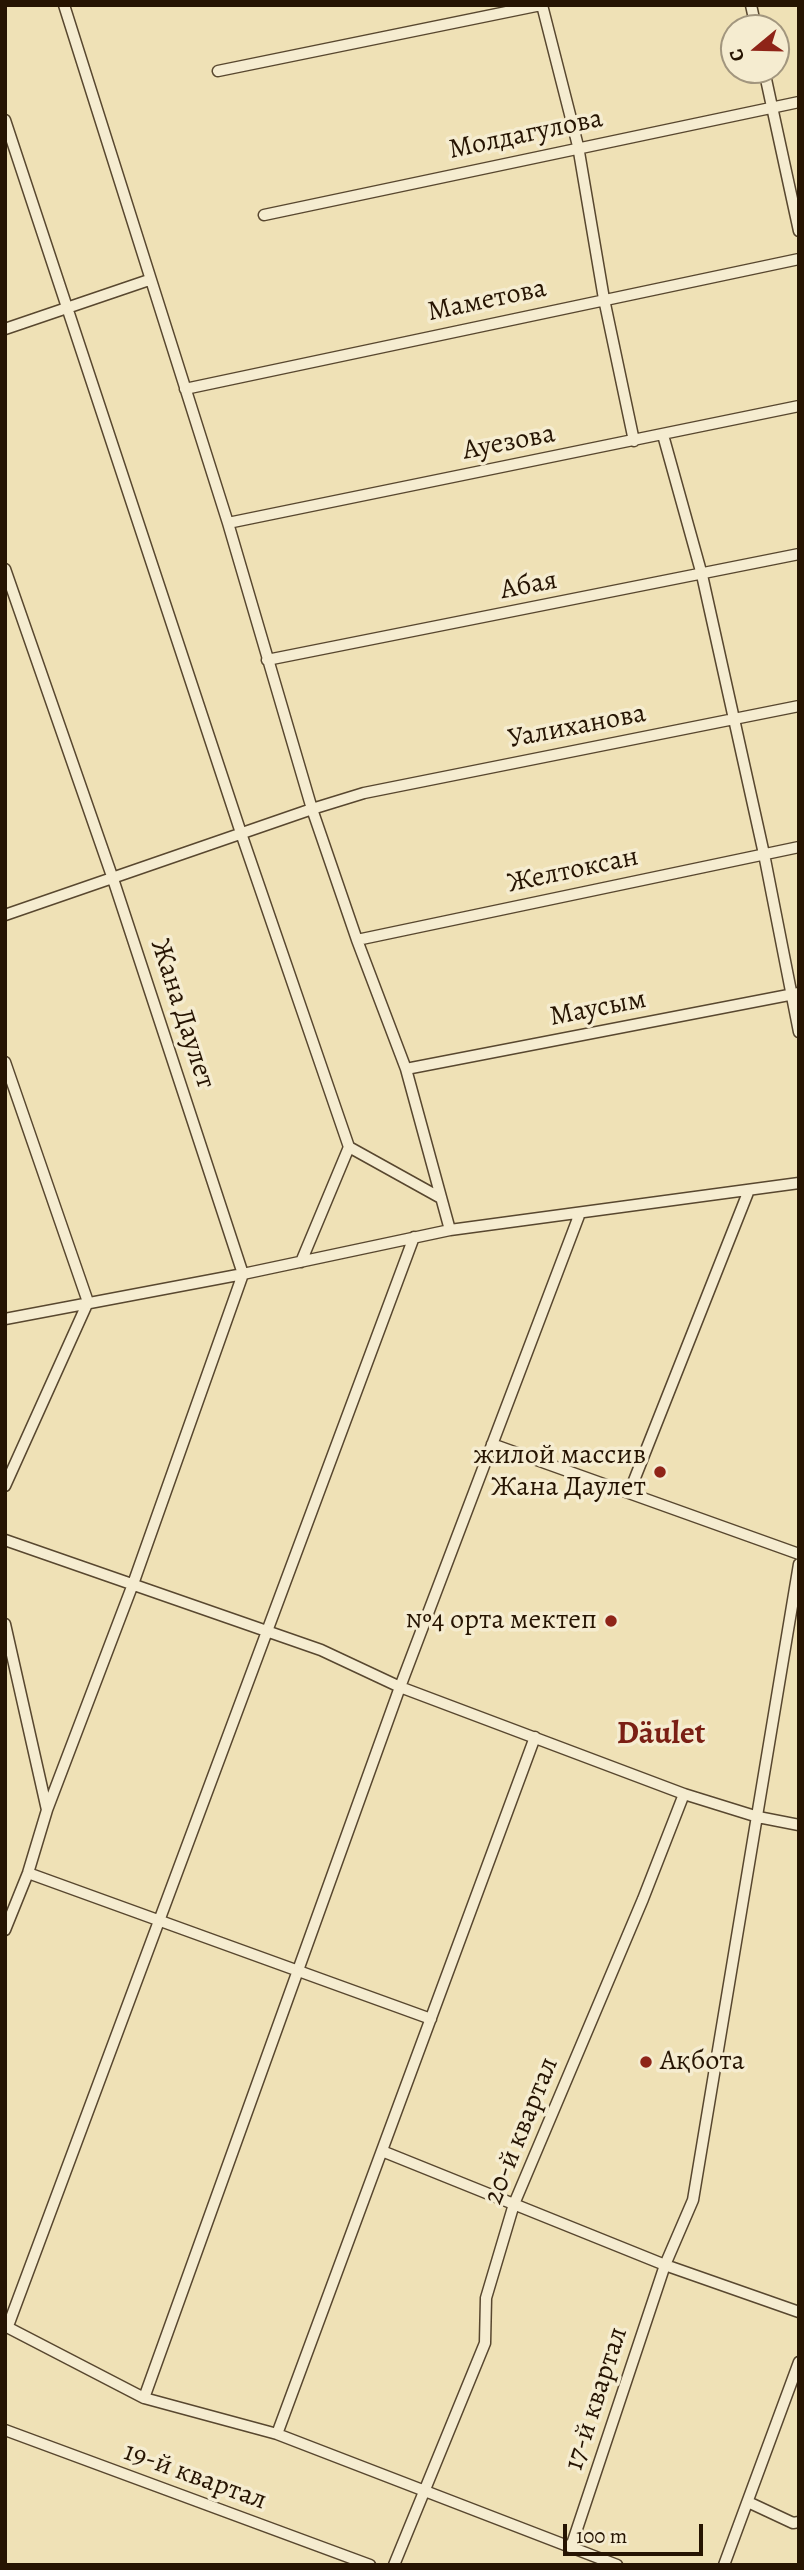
<!DOCTYPE html>
<html>
<head>
<meta charset="utf-8">
<style>
  body { margin:0 }
  #map { position:relative; width:804px; height:2570px; overflow:hidden; background:#efe1b6; font-family:Alegreya,serif }
  canvas { display:block }
  .frame { position:absolute; inset:0; border:7px solid #261402; pointer-events:none }
  .north { position:absolute; left:720px; top:14px; width:70px; height:70px; box-sizing:border-box; background:#f5ecd0; border:2px solid #a2967e; border-radius:50%; rotate:251deg; font-size:19px; font-weight:700; line-height:28px; text-align:center; color:#261402 }
  .north::after { content:''; display:block; margin:auto; width:24px; height:32px; background:#8f2418; clip-path:polygon(50% 0,100% 100%,50% 72%,0 100%) }
  .scale { position:absolute; left:563px; top:2524px; width:140px; height:32px; box-sizing:border-box; border:4px solid #261402; border-top:0; padding-left:9px; font-size:21px; line-height:24px; white-space:nowrap; color:#261402; -webkit-text-stroke:5px #f5ecd0; paint-order:stroke }
</style>
</head>
<body>
<div id="map">
<canvas width="804" height="2570"></canvas>
<div class="frame"></div>
<div class="north">С</div>
<div class="scale">100 m</div>
</div>
<script>
const ctx = document.querySelector('canvas').getContext('2d');
ctx.lineJoin = 'round';
function toPath(rows) {
  const path = new Path2D();
  for (const r of rows) {
    path.moveTo(r[0], r[1]);
    for (let i = 2; i < r.length; i += 2) path.lineTo(r[i], r[i + 1]);
  }
  return path;
}
function stroke(path, color, width, dash) {
  ctx.strokeStyle = color;
  ctx.lineWidth = width;
  ctx.lineCap = dash ? 'butt' : 'round';
  ctx.setLineDash(dash || []);
  ctx.stroke(path);
}
function write(font, color, halo, rows, align = 'center') {
  ctx.font = font + ' Alegreya,serif';
  ctx.lineWidth = 7;
  ctx.setLineDash([]);
  ctx.textBaseline = 'middle';
  ctx.strokeStyle = halo;
  ctx.fillStyle = color;
  for (const [text, x, y, turn = 0] of rows) {
    ctx.save();
    ctx.translate(x, y);
    ctx.rotate((+turn || 0) * Math.PI / 180);
    ctx.textAlign = isNaN(turn) ? turn : align;
    if (halo) ctx.strokeText(text, 0, 0);
    ctx.fillText(text, 0, 0);
    ctx.restore();
  }
}
const minor = toPath([
  [542,5,578,146,604,299,634,441],
  [751,5,756,28],
  [764,70,799,231],
  [218,71,541,5],
  [5,120,242,836,349,1147,439,1197],
  [264,215,799,102],
  [5,329,149,280],
  [185,389,799,259],
  [663,435,702,575,764,854,799,1032],
  [228,523,799,406],
  [5,569,113,879,243,1274,450,1230],
  [267,660,799,554],
  [799,706,364,793,312,809,357,940,406,1069,450,1230,799,1183],
  [5,915,312,809,228,523,64,5],
  [357,940,799,847],
  [5,1062,88,1302,5,1486],
  [406,1069,799,993],
  [301,1262,349,1147],
  [5,1319,243,1274,133,1584,47,1810],
  [492,1444,799,1554],
  [629,1493,749,1190],
  [5,1540,321,1650,400,1687,684,1794,758,1817,799,1825],
  [5,1624,47,1810,28,1873,5,1930],
  [28,1873,431,2019],
  [382,2151,665,2265,799,2312],
  [5,2326,144,2398,277,2434,535,1737],
  [8,2326,414,1237],
  [144,2398,400,1687,580,1213],
  [5,2430,370,2565],
  [277,2434,617,2565],
  [748,2502,793,2523,799,2522],
  [571,2547,665,2265,693,2200,799,1564],
  [394,2565,485,2343,486,2298,514,2204,643,1899,684,1794],
  [724,2565,799,2362]
]);
const markers = [
  [660,1472,7,"#8f2418"],
  [611,1621,7,"#8f2418"],
  [646,2062,7,"#8f2418"]
];
const streetNames = [
  ["Молдагулова",526,135,-12],
  ["Маметова",487,301,-12],
  ["Ауезова",509,443,-11],
  ["Абая",529,586,-11],
  ["Уалиханова",577,727,-11],
  ["Желтоксан",573,871,-12],
  ["Маусым",598,1009,-11],
  ["Жана Даулет",182,1014,72],
  ["20-й квартал",522,2131,-68],
  ["17-й квартал",597,2399,-72],
  ["19-й квартал",195,2477,20]
];
const poiNames = [
  ["жилой массив",646,1456],
  ["Жана Даулет",646,1488],
  ["№4 орта мектеп",597,1621],
  ["Ақбота",660,2062,"left"]
];
const quarterNames = [
  ["Däulet",661,1735]
];
stroke(minor, '#58472f', 13);
stroke(minor, '#f5ecd0', 10);
for (const [x, y, r, color] of markers) {
  const dot = new Path2D();
  dot.arc(x, y, r, 0, 2 * Math.PI);
  ctx.fillStyle = color;
  ctx.fill(dot);
  stroke(dot, '#f5ecd0', 2.5);
}
write('28px', '#261402', '#f5ecd0', streetNames);
write('28px', '#261402', '#f5ecd0', poiNames, 'right');
write('bold 32px', '#7a1f14', '#f5ecd0', quarterNames);
</script>
</body>
</html>
